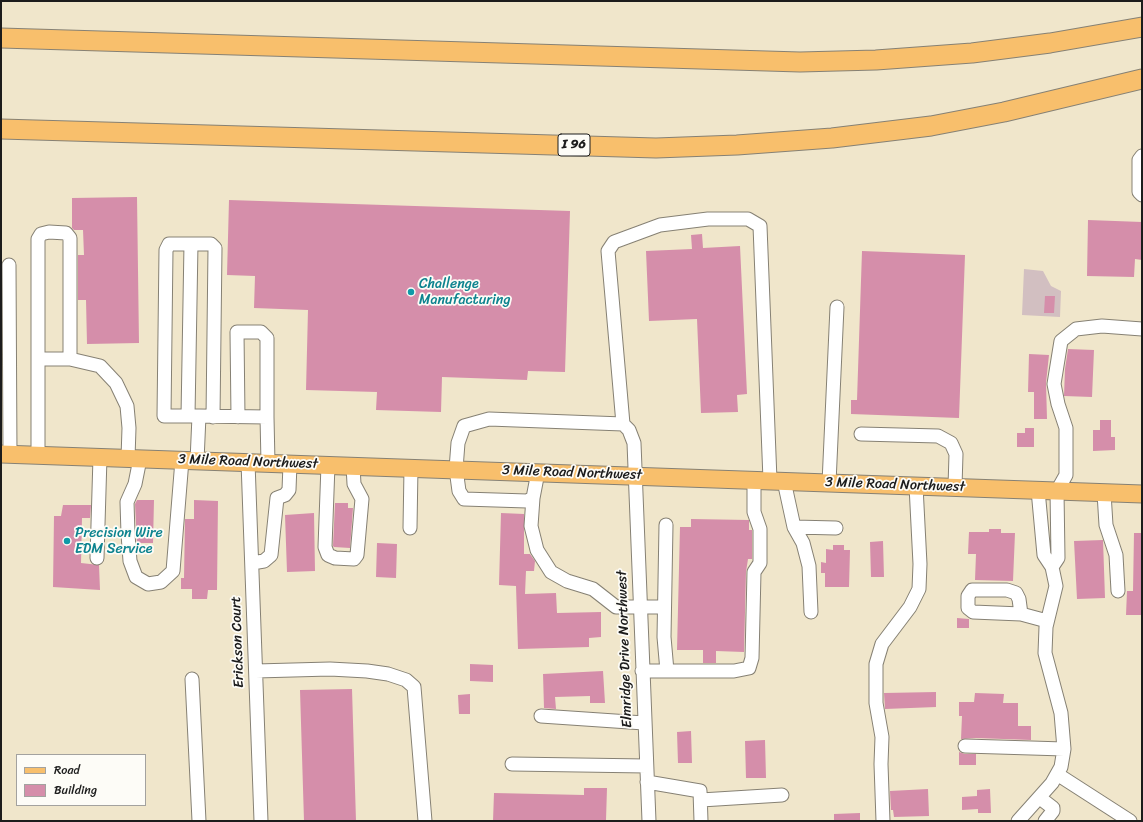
<!DOCTYPE html>
<html>
<head>
<meta charset="utf-8">
<style>
  body { margin:0 }
  #map { position:relative; width:1143px; height:822px; overflow:hidden; background:#f0e6cb; font-family:Sriracha,sans-serif }
  canvas { display:block }
  .frame { position:absolute; inset:0; border:2px solid #1c1c1c; pointer-events:none }
  .legend { position:absolute; left:16px; top:754px; width:130px; height:52px; box-sizing:border-box; background:#fdfcf7; border:1px solid #a3a29f; margin:0; padding:5px 7px; list-style:none; font-size:12px; color:#1c1c1c }
  .legend li { display:flex; align-items:center; gap:8px; height:20px }
  .legend b { width:20px; border:1px solid #a3a29f }
</style>
</head>
<body>
<div id="map">
<canvas width="1143" height="822"></canvas>
<div class="frame"></div>
<ul class="legend">
<li><b style="height:5px;background:#f8bf6c"></b>Road</li>
<li><b style="height:11px;background:#d58eaa"></b>Building</li>
</ul>
</div>
<script>
const ctx = document.querySelector('canvas').getContext('2d');
ctx.lineJoin = 'round';
function fill(path, color) {
  ctx.fillStyle = color;
  ctx.fill(path, 'evenodd');
}
function toPath(rows) {
  const path = new Path2D();
  for (const r of rows) {
    path.moveTo(r[0], r[1]);
    for (let i = 2; i < r.length; i += 2) path.lineTo(r[i], r[i + 1]);
  }
  return path;
}
function stroke(path, color, width, dash) {
  ctx.strokeStyle = color;
  ctx.lineWidth = width;
  ctx.lineCap = dash ? 'butt' : 'round';
  ctx.setLineDash(dash || []);
  ctx.stroke(path);
}
function write(font, color, halo, rows, align = 'center') {
  ctx.font = font + ' Sriracha,sans-serif';
  ctx.lineWidth = 3.5;
  ctx.setLineDash([]);
  ctx.textBaseline = 'middle';
  ctx.strokeStyle = halo;
  ctx.fillStyle = color;
  for (const [text, x, y, turn = 0] of rows) {
    ctx.save();
    ctx.translate(x, y);
    ctx.rotate((+turn || 0) * Math.PI / 180);
    ctx.textAlign = isNaN(turn) ? turn : align;
    if (halo) ctx.strokeText(text, 0, 0);
    ctx.fillText(text, 0, 0);
    ctx.restore();
  }
}
const industrial = toPath([
  [1024,269,1043,271,1051,286,1061,291,1060,317,1022,315]
]);
const building = toPath([
  [137,197,139,343,87,344,86,300,78,300,78,255,84,255,83,230,74,230,72,228,72,198],
  [229,200,570,211,565,372,528,371,527,380,442,377,441,412,376,410,377,392,306,390,308,310,254,308,255,276,227,275],
  [1088,220,1142,222,1142,260,1135,259,1134,277,1087,276],
  [702,234,703,248,740,246,747,394,737,395,738,412,701,413,697,319,649,321,646,251,692,249,691,235],
  [862,251,965,255,959,418,851,414,851,400,857,400],
  [1045,296,1055,296,1054,313,1044,313],
  [1068,349,1094,350,1092,397,1064,396,1065,369],
  [1029,354,1049,355,1046,383,1047,419,1034,419,1034,392,1028,392],
  [1100,420,1111,420,1111,437,1115,437,1115,450,1093,451,1093,430,1100,430],
  [1025,428,1034,428,1034,447,1017,447,1017,433,1025,433],
  [137,500,154,500,153,543,137,543,135,504],
  [194,500,218,501,217,590,208,590,207,599,192,599,192,589,181,589,181,578,184,578,185,519,194,519],
  [335,503,348,503,348,508,353,508,350,548,334,547,333,546],
  [63,505,91,505,90,518,82,518,81,563,99,565,100,590,53,587,54,516,61,516],
  [314,513,315,571,287,572,285,515],
  [501,513,524,514,524,554,530,554,535,561,534,571,526,571,525,594,556,593,557,613,601,612,601,637,589,638,589,647,518,649,516,586,499,585],
  [691,519,749,520,749,530,752,530,752,559,748,559,746,572,744,652,716,651,716,663,703,663,703,650,677,650,680,527,691,527],
  [989,529,1001,529,1001,533,1015,533,1013,581,975,580,976,554,968,554,969,532,989,532],
  [1134,533,1142,533,1142,615,1126,615,1127,591,1133,591],
  [1103,540,1105,598,1077,599,1074,541],
  [883,541,884,577,871,577,870,542],
  [377,543,397,544,396,578,376,577],
  [833,545,844,545,844,550,850,550,849,587,825,587,825,573,821,573,821,562,826,563,826,549,833,550],
  [957,618,969,619,969,628,957,628],
  [470,664,493,665,493,682,470,681],
  [603,671,605,703,590,703,590,696,555,697,556,709,544,708,543,674],
  [352,689,356,821,304,821,300,690],
  [936,692,936,707,885,709,884,693],
  [975,693,1004,694,1003,703,1018,703,1018,726,1031,726,1031,740,976,738,961,739,962,716,959,716,959,702,974,702],
  [470,694,470,714,459,714,458,695],
  [691,731,692,763,678,763,677,732],
  [765,740,766,778,746,778,745,741],
  [959,752,965,754,976,754,976,765,959,765],
  [584,788,607,788,606,820,493,821,494,793,584,795],
  [928,789,929,816,894,817,893,810,891,810,890,791],
  [990,789,991,813,978,813,978,809,962,810,962,797,977,796,977,790],
  [860,813,860,821,834,821,834,814]
]);
const minor = toPath([
  [1142,156,1139,160,1139,192,1142,195],
  [9,265,10,455],
  [38,359,70,359,100,366,116,383,127,406,129,428,128,458],
  [188,416,191,244],
  [199,416,164,416,166,250,169,244,211,244,215,248,213,417],
  [238,417,237,332,261,332,267,338,267,417],
  [623,424,608,251,614,242,660,225,708,219,748,219,760,226,770,480],
  [861,434,938,436,951,443,956,454,955,487],
  [38,455,38,239,41,234,49,232,66,233,70,238,70,359],
  [140,459,135,484,127,502,128,534,130,561,136,577,148,584,161,582,173,571,182,460],
  [197,461,199,416,267,417,268,463],
  [248,462,261,821],
  [328,465,325,547,328,555,335,558,354,559,357,555,362,499,354,484,353,466],
  [538,472,533,498,527,501,464,499,459,491,456,469,458,443,464,426,489,419,623,424,629,430,634,443,649,821],
  [784,481,794,527,803,543,809,566,811,612],
  [829,483,837,307],
  [1104,493,1106,525,1116,555,1118,591],
  [533,498,531,526,537,550,551,572,567,581,593,589,616,607,664,607],
  [666,525,664,637,667,671],
  [794,527,836,528],
  [410,528,411,468],
  [97,558,100,457],
  [252,563,264,561,271,555,277,498,285,495,289,490,290,464],
  [1052,567,1058,558,1057,491,1066,475,1066,428,1058,404,1054,384,1061,341,1076,329,1102,326,1142,329],
  [1021,614,1019,599,1016,593,1007,590,972,590,968,596,968,608,973,612,1021,614,1047,621],
  [256,671,330,669,367,671,388,674,406,680,414,687,425,821],
  [642,671,734,671,749,668,752,658,754,572,760,563,760,529,754,512,754,480],
  [192,679,199,821],
  [541,716,644,723],
  [965,746,1064,749],
  [512,764,646,766],
  [1057,774,1130,821],
  [647,782,700,791,701,821],
  [1040,798,1053,808,1053,811,1045,821],
  [701,800,782,795],
  [883,821,881,764,882,737,876,703,876,664,882,644,910,607,919,589,920,564,916,486],
  [1018,821,1052,783,1061,767,1064,749,1061,713,1045,653,1046,627,1056,586,1052,567,1044,555,1038,490]
]);
const major = toPath([
  [1,454,1142,494]
]);
const highway = toPath([
  [1,38,800,62,876,60,972,53,1050,43,1142,27],
  [1,129,656,148,737,145,832,138,931,126,1004,112,1142,79]
]);
const markers = [
  [411,292,4,"#0f9aa8"],
  [67,541,4,"#0f9aa8"]
];
const shields = [
  [574,145,32]
];
const shieldNames = [
  ["I 96",574,145]
];
const cultureNames = [
  ["Challenge",419,284],
  ["Manufacturing",419,300],
  ["Precision Wire",75,533],
  ["EDM Service",75,549]
];
const streetNames = [
  ["3 Mile Road Northwest",248,462,2],
  ["3 Mile Road Northwest",572,473,2],
  ["3 Mile Road Northwest",895,485,2],
  ["Erickson Court",238,642,-92],
  ["Elmridge Drive Northwest",625,649,-92]
];
fill(industrial, '#d2bfc1');
fill(building, '#d58eaa');
stroke(minor, '#868174', 15);
stroke(major, '#868174', 19);
stroke(highway, '#868174', 21);
stroke(minor, '#fff', 13);
stroke(major, '#f8bf6c', 17);
stroke(highway, '#f8bf6c', 19);
for (const [x, y, r, color] of markers) {
  const dot = new Path2D();
  dot.arc(x, y, r, 0, 2 * Math.PI);
  ctx.fillStyle = color;
  ctx.fill(dot);
  stroke(dot, '#fdfcf7', 1.5);
}
for (const [x, y, w] of shields) {
  const box = new Path2D();
  box.roundRect(x - w / 2, y - 11, w, 22, 3);
  ctx.fillStyle = '#fdfcf7';
  ctx.fill(box);
  stroke(box, '#1c1c1c', 1);
}
write('bold 13px', '#1c1c1c', null, shieldNames);
write('14px', '#0d838f', '#fdfcf7', cultureNames, 'left');
write('14px', '#1c1c1c', '#fdfcf7', streetNames);
</script>
</body>
</html>
